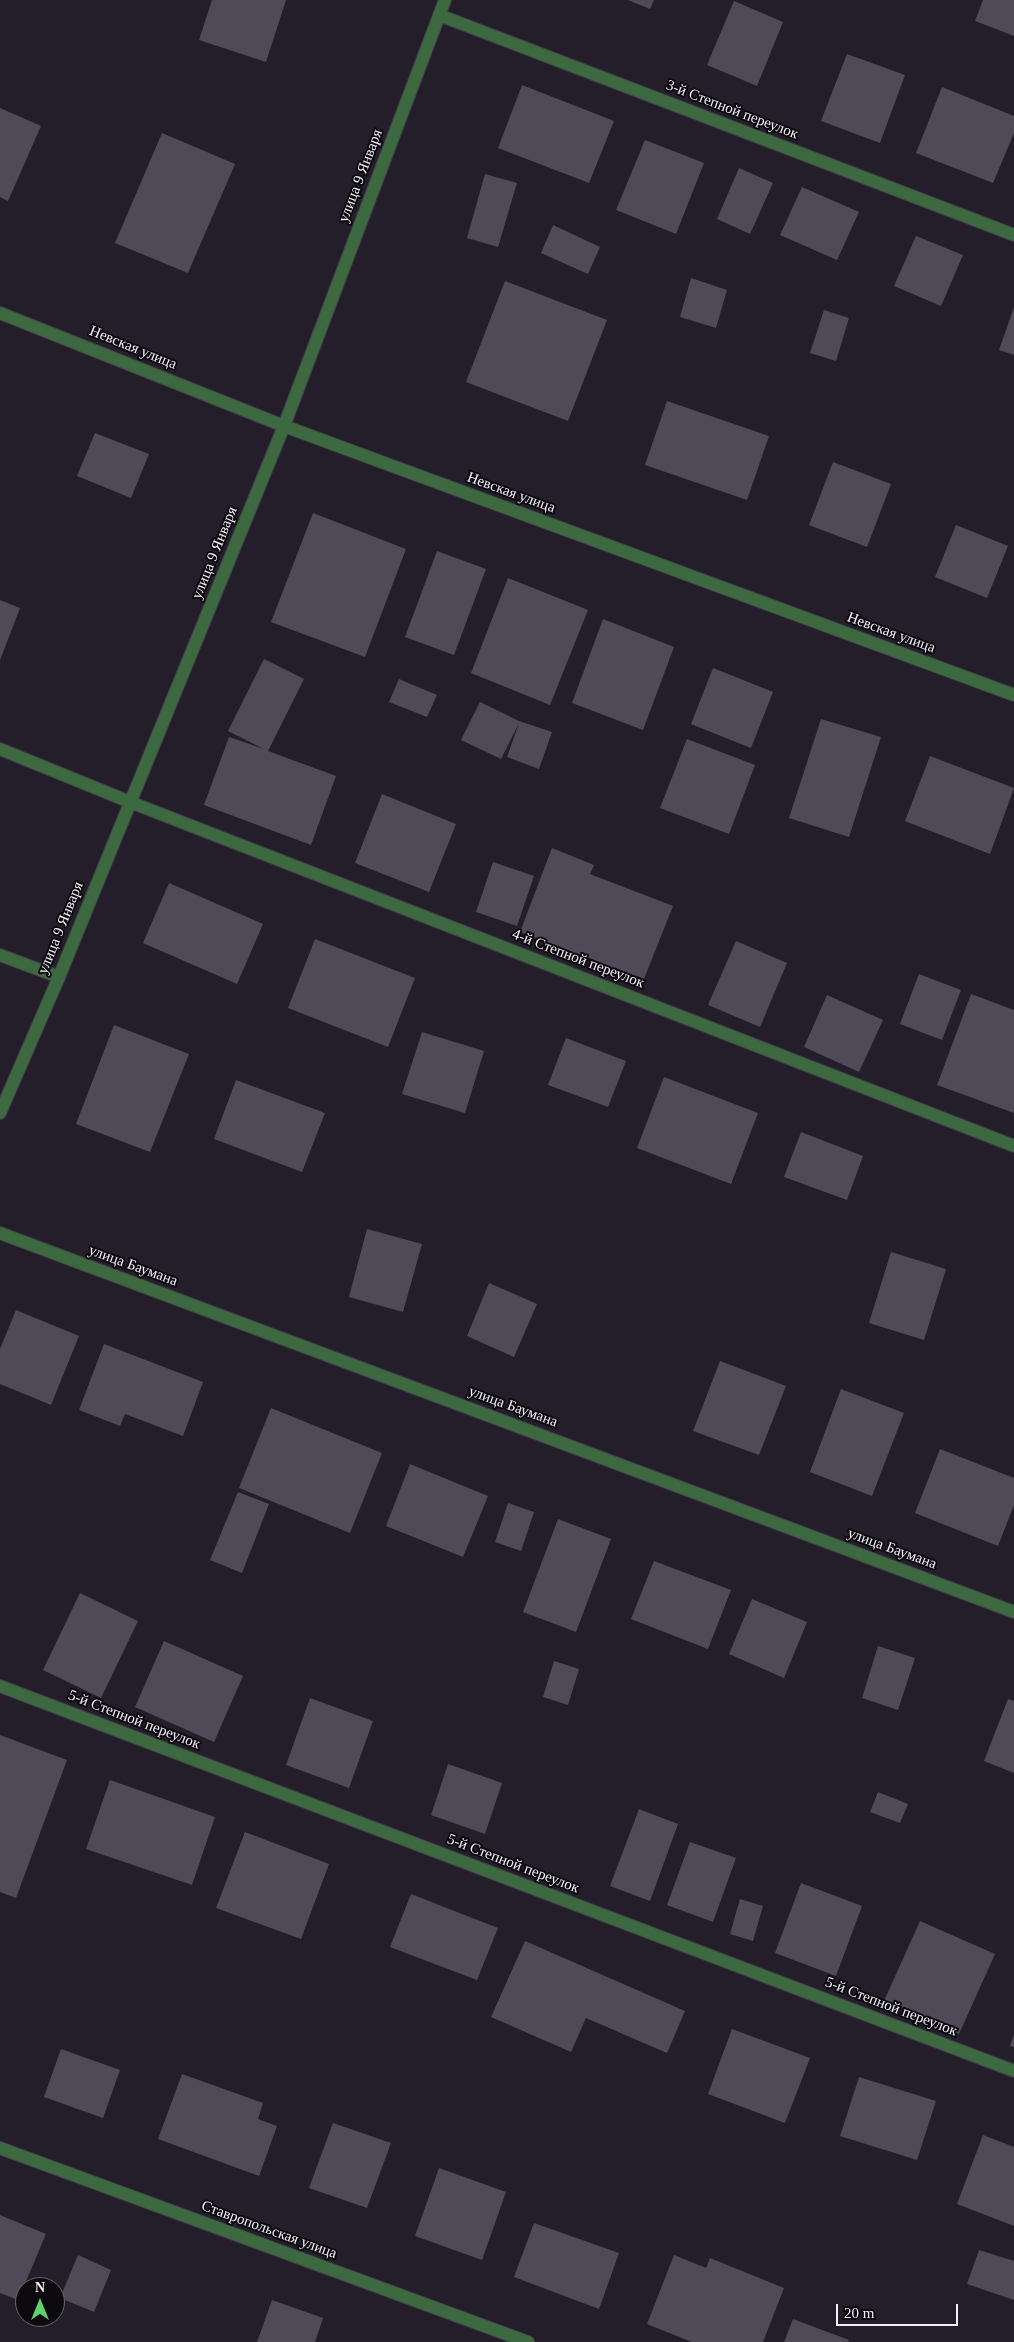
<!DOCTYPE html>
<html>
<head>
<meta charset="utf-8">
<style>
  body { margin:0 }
  #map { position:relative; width:1014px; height:2342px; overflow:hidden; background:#241e2b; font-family:"Times New Roman",serif }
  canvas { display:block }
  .north { position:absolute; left:15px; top:2277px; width:50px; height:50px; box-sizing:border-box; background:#0c0a0f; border:1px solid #68666c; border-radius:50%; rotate:0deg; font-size:14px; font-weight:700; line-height:20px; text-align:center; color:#f3eff8 }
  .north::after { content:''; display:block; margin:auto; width:18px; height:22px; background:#5cd56d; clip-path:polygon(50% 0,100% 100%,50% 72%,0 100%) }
  .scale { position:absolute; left:836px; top:2304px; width:122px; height:22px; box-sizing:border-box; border:2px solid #f3eff8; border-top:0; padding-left:6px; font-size:15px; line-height:18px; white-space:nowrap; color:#f3eff8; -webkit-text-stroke:4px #0c0a0f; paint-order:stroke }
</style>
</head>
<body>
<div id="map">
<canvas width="1014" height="2342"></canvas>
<div class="north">N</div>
<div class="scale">20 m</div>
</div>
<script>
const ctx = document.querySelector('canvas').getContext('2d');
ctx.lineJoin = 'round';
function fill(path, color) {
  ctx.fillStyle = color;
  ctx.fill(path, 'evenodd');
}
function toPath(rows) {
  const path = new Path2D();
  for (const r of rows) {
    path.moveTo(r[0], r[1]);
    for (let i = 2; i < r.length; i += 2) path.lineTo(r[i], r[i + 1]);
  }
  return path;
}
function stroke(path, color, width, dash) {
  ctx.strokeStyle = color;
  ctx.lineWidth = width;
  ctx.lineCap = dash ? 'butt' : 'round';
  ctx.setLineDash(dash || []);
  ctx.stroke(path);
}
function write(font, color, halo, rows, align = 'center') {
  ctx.font = font + ' "Times New Roman",serif';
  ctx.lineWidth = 4;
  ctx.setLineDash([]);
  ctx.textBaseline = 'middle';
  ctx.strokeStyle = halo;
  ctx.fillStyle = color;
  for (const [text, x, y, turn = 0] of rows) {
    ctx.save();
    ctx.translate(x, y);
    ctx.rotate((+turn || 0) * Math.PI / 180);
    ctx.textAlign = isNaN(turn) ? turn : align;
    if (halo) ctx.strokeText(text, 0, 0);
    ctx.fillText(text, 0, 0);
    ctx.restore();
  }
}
const building = toPath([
  [212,0,286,0,266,62,199,40],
  [628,0,654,0,650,9],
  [983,0,1014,0,1014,36,975,21],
  [734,1,783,22,757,86,707,65],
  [847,54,905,75,880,143,821,121],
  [522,85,614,121,589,183,498,148],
  [942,87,1014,116,1014,133,993,183,916,153],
  [0,108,41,126,8,201,0,197],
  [162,133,235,164,188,273,115,243],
  [645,140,704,163,676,234,616,210],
  [739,168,773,183,750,234,717,219],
  [485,174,517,183,498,247,467,238],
  [802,187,859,212,837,260,780,235],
  [553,225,600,247,588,274,541,253],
  [916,236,963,255,941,306,894,286],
  [691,278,727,290,716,328,680,317],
  [505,281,607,320,568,421,466,382],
  [1014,307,1014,355,999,350],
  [824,310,849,318,836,361,810,353],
  [667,401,769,436,747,500,645,465],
  [95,433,149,454,131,498,77,476],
  [833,462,891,484,867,547,809,525],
  [313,513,406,549,365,657,271,622],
  [956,525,1008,546,987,598,935,577],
  [437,551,486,569,454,655,405,637],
  [508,578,588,610,550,705,471,673],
  [0,600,20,608,0,660],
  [603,619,674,647,643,730,572,703],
  [264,659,304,679,268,751,336,776,311,845,204,805,229,737,264,749,228,731],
  [713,668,773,692,751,748,691,724],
  [399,679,437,695,427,717,389,702],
  [480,702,519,721,552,732,539,769,507,757,519,723,501,759,461,740],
  [821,719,881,737,849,837,789,818],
  [687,739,755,765,729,834,660,808],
  [930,756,1014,788,990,854,905,821],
  [382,794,456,824,429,892,355,863],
  [552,848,594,865,590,874,673,906,644,979,520,932],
  [493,862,534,876,517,926,476,912],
  [169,883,263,924,237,984,143,943],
  [315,939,415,978,388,1047,288,1008],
  [736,941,787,963,760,1027,708,1005],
  [919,974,961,990,942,1040,900,1024],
  [971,994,1014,1010,1014,1113,937,1085],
  [827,995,883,1020,859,1072,804,1047],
  [114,1025,189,1054,150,1152,76,1124],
  [422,1032,484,1051,465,1113,402,1094],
  [566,1038,626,1061,608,1107,548,1085],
  [664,1077,758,1113,731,1184,637,1148],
  [236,1080,325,1113,302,1172,214,1139],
  [801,1132,863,1156,847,1200,784,1177],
  [367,1229,422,1244,403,1312,349,1297],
  [891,1252,946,1269,924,1340,869,1323],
  [489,1283,537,1304,514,1357,467,1336],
  [16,1310,79,1336,51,1405,0,1384,0,1349],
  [104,1344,203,1382,183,1436,125,1414,120,1426,79,1410],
  [720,1361,786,1386,759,1455,693,1431],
  [841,1389,904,1413,872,1496,810,1472],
  [271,1408,382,1453,350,1533,239,1488],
  [940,1449,1014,1478,1014,1505,998,1546,915,1513],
  [410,1464,488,1496,463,1557,386,1526],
  [238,1492,269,1504,242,1573,210,1560],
  [508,1503,534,1512,521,1551,495,1542],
  [558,1519,611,1539,576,1632,523,1612],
  [654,1561,731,1590,708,1649,631,1619],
  [80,1593,138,1621,101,1698,43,1670],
  [752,1599,807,1622,784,1678,729,1654],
  [164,1641,243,1676,214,1742,135,1707],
  [878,1646,915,1658,898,1710,862,1698],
  [554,1661,579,1669,568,1705,543,1697],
  [310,1698,373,1721,349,1788,286,1765],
  [1008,1699,1014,1701,1014,1773,984,1761],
  [0,1735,67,1760,16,1898,0,1892],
  [448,1764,502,1783,485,1834,431,1815],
  [110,1780,215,1817,192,1885,86,1849],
  [878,1792,908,1804,900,1823,870,1812],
  [639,1809,678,1824,650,1901,610,1886],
  [245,1832,329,1864,301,1939,216,1908],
  [690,1842,736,1858,713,1922,667,1905],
  [801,1883,862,1906,836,1976,775,1953],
  [411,1894,498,1928,477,1980,390,1947],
  [740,1899,763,1906,753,1941,730,1934],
  [920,1921,995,1954,959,2034,884,2001],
  [525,1941,685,2011,667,2053,586,2018,571,2052,491,2017],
  [732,2029,810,2058,785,2123,708,2094],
  [1014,2034,1014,2047,1010,2046],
  [61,2049,120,2070,103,2118,44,2097],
  [182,2074,263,2103,258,2119,277,2126,259,2176,158,2139],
  [859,2077,936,2101,917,2160,840,2136],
  [333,2123,391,2143,367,2208,309,2188],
  [983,2135,1014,2147,1014,2226,957,2204],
  [439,2168,506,2192,482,2260,415,2236],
  [0,2215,46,2234,18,2300,0,2293],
  [534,2223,619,2253,599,2309,514,2277],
  [979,2250,1014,2261,1014,2300,967,2284],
  [78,2255,111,2270,94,2312,60,2298],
  [674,2255,706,2268,710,2258,784,2288,763,2342,692,2342,647,2324],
  [272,2300,323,2318,315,2342,257,2342],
  [793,2319,849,2340,848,2342,784,2342]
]);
const service = toPath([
  [0,749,130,802],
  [0,955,59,977]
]);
const minor = toPath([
  [439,15,1014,235],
  [0,313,284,426,1014,695],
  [130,802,1014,1146],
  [0,1113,59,977,284,426,445,0],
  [0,1233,1014,1612],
  [0,1686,1014,2071],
  [0,2148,528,2342]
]);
const streetNames = [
  ["3-й Степной переулок",732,110,21],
  ["улица 9 Января",361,176,-69],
  ["Невская улица",133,348,22],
  ["Невская улица",511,493,20],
  ["улица 9 Января",215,553,-68],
  ["Невская улица",891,633,20],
  ["улица 9 Января",61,928,-68],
  ["4-й Степной переулок",578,959,21],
  ["улица Баумана",133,1266,20],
  ["улица Баумана",513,1407,20],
  ["улица Баумана",892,1549,20],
  ["5-й Степной переулок",134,1720,21],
  ["5-й Степной переулок",513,1864,21],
  ["5-й Степной переулок",891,2007,21],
  ["Ставропольская улица",269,2230,20]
];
fill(building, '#504a58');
stroke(service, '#413b48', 14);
stroke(minor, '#413b48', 14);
stroke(service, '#3c6940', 12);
stroke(minor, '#3c6940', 12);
write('15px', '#f3eff8', '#0c0a0f', streetNames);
</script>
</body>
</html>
